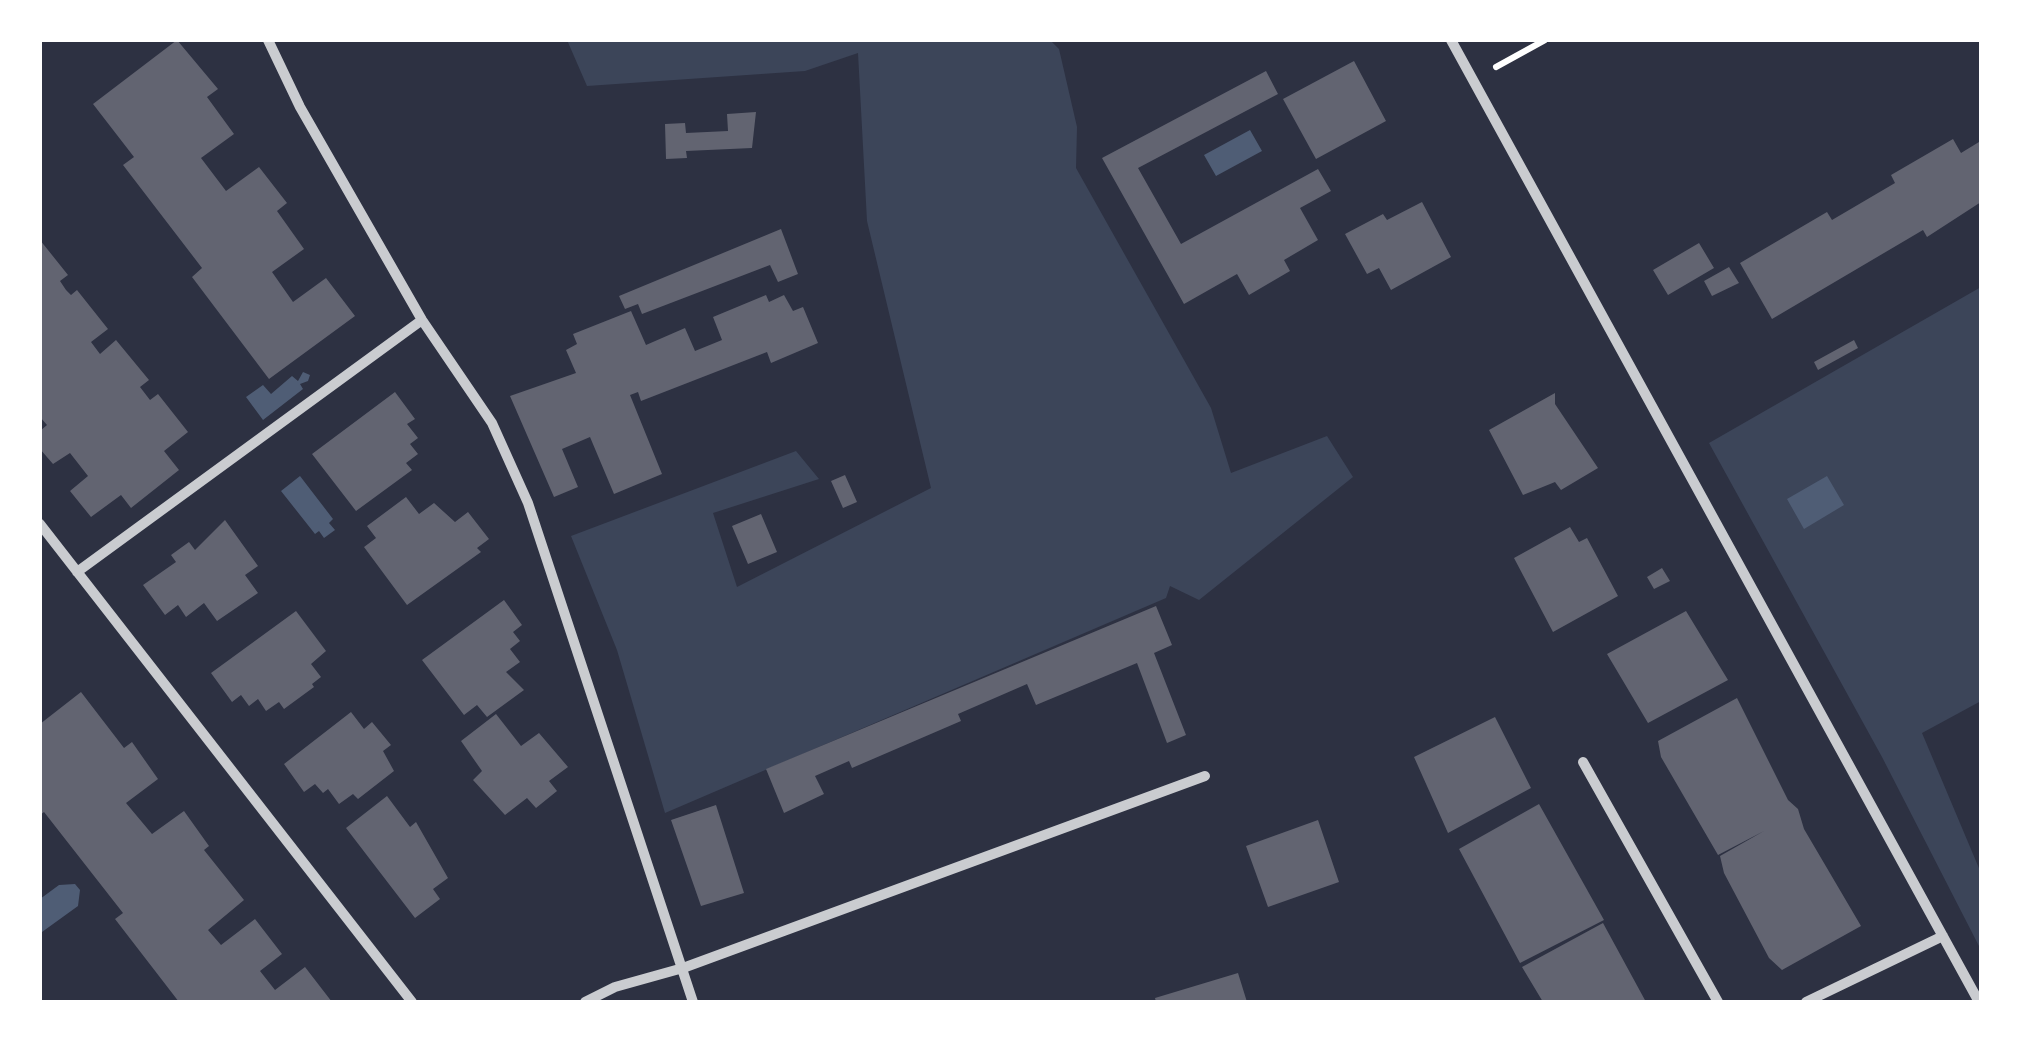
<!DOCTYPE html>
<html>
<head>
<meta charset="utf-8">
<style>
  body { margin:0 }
  #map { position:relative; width:2021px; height:1042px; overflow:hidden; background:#2d3142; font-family:"Source Serif 4",serif }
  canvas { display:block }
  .frame { position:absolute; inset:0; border:42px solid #fff; pointer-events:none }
</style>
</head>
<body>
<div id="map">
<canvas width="2021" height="1042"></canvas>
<div class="frame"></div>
</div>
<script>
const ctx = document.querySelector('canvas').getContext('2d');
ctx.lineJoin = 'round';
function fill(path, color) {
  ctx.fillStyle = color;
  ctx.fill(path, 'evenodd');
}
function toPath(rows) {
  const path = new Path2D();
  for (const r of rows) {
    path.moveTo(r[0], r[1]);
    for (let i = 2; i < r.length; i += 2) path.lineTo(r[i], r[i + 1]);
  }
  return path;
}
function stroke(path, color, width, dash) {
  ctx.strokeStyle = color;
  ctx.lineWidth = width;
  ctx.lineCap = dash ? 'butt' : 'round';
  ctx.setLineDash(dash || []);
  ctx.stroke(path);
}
const green = toPath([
  [567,40,1050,40,1059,49,1077,127,1076,168,1211,408,1231,473,1327,436,1353,477,1199,600,1170,586,1166,598,665,813,617,650,571,536,796,451,819,479,713,513,737,587,931,488,867,221,858,53,805,71,587,86],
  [1981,287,1981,701,1922,733,1981,873,1981,950,1882,757,1709,443]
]);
const water = toPath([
  [1250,130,1262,151,1216,176,1204,155],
  [303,372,310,375,308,381,300,384,303,389,263,420,246,397,263,385,271,394,292,376,298,381],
  [300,476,333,519,329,523,335,530,324,538,319,531,315,534,281,491],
  [1827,476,1844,505,1804,529,1787,499],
  [75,884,80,890,78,906,42,932,40,899,59,885]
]);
const building = toPath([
  [177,40,218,89,207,97,234,134,201,158,226,191,259,167,287,203,277,211,304,249,272,272,293,302,326,278,355,316,269,379,192,277,202,268,123,165,134,157,93,104],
  [1354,61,1386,121,1316,159,1283,99],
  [1266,71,1278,94,1138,168,1181,244,1318,169,1331,191,1300,208,1318,240,1284,260,1290,271,1249,295,1237,274,1184,304,1102,158],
  [756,112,752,148,686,151,687,158,666,159,665,124,685,123,686,133,728,131,727,114],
  [1953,139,1961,153,1979,142,1981,145,1981,202,1927,237,1923,230,1772,319,1740,263,1827,212,1832,220,1895,183,1891,175],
  [1422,202,1451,257,1391,290,1379,268,1367,274,1345,234,1383,214,1387,220],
  [781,229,798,274,778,282,770,265,642,314,638,304,625,309,619,296],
  [40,240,68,275,60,281,66,290,71,295,77,290,108,329,91,342,100,354,116,340,149,380,140,387,150,400,158,394,188,432,164,451,179,470,131,508,121,495,91,517,70,491,88,476,70,453,53,464,40,449,40,431,47,425,40,417],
  [1699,243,1714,268,1668,295,1653,270],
  [1729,267,1739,283,1712,296,1704,281],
  [766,295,769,302,784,295,793,311,803,307,818,343,771,363,767,352,641,401,638,392,630,395,662,474,614,494,590,437,562,449,578,487,554,497,510,396,576,373,566,350,577,344,573,334,631,311,646,345,685,328,695,351,722,340,713,317],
  [1854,340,1858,348,1818,370,1814,362],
  [395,392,415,419,407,424,418,438,410,444,418,454,406,463,412,470,356,511,312,454],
  [1555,393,1555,404,1598,468,1561,490,1555,482,1523,495,1489,430],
  [845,475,857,502,843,508,831,481],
  [406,497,419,514,434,503,455,522,468,512,489,539,477,548,481,552,407,605,364,547,376,538,367,526],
  [761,514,777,552,748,564,732,526],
  [225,520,258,566,245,575,258,593,217,621,204,603,186,617,178,605,165,615,143,585,176,562,171,555,189,542,195,550],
  [1570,527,1579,542,1587,538,1618,596,1553,632,1514,558],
  [1662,568,1670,581,1654,589,1647,577],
  [504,600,522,625,513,632,520,641,510,649,520,662,506,672,524,690,487,717,477,705,464,715,422,660],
  [1156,606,1172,645,1154,653,1186,735,1167,743,1137,663,1036,705,1027,684,958,714,961,721,852,768,849,761,815,776,824,794,784,813,766,769],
  [296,611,326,651,311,664,321,677,312,684,314,687,284,709,279,702,266,711,258,699,249,706,241,695,232,702,211,673],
  [1686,611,1728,680,1648,723,1607,654],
  [81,692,124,748,132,742,158,779,126,803,152,834,184,811,209,846,204,850,244,900,208,930,221,945,255,919,282,954,260,971,275,990,305,967,332,1002,179,1002,115,919,123,913,44,812,40,815,40,724],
  [1737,698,1788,800,1798,809,1804,829,1861,926,1782,970,1769,958,1724,873,1720,856,1764,831,1718,855,1661,757,1658,741],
  [351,712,364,729,372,722,391,745,383,751,394,771,358,799,353,794,339,804,328,789,323,793,315,784,304,792,284,764],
  [496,714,521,746,539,733,568,767,549,781,557,791,536,808,527,798,505,815,473,780,482,771,461,741],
  [1495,717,1531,788,1448,833,1414,757],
  [387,796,410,827,416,822,448,878,433,889,440,899,415,918,346,828],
  [1539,804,1604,920,1520,963,1459,849],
  [716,805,744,893,701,906,671,820],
  [1318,820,1339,882,1268,907,1246,846],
  [1603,923,1646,1002,1543,1002,1522,967],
  [1238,973,1247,1002,1156,1002,1155,998]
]);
const path = toPath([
  [1496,67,1545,40]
]);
const minor = toPath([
  [268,40,300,107,422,320,492,423,528,503,693,1002],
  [1451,40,1979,1002],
  [40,524,412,1002],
  [77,572,422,320],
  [1583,762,1718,1002],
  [585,1002,615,987,683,968,1205,776],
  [1806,1002,1943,936]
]);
fill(green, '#3c4559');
fill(water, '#4f5d75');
fill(building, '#626471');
stroke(path, '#fff', 6);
stroke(minor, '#caccd0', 10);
</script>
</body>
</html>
